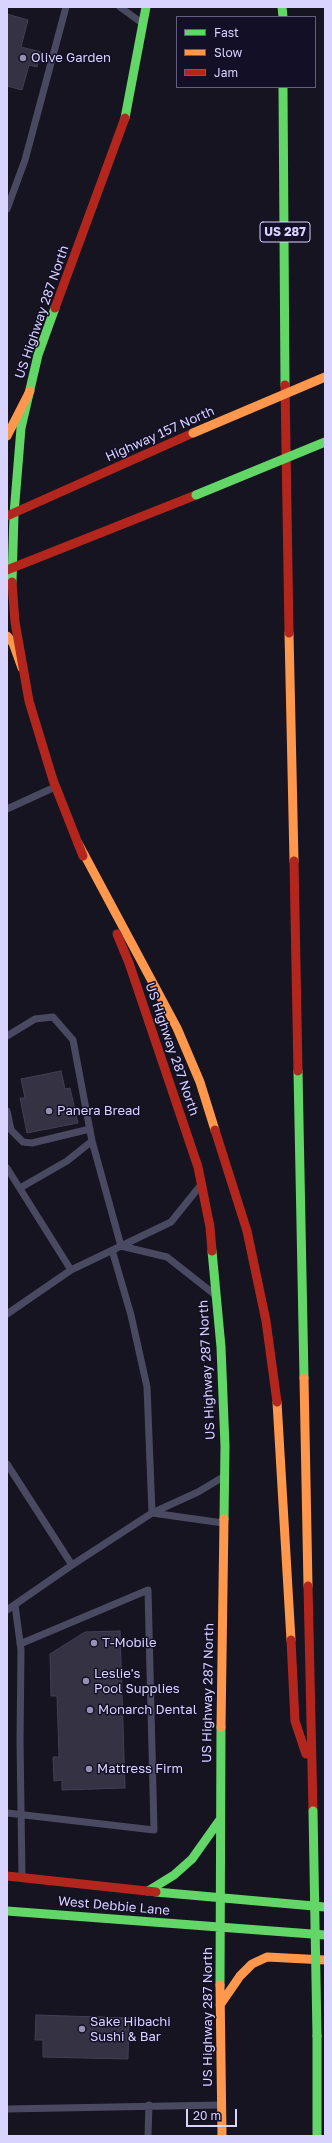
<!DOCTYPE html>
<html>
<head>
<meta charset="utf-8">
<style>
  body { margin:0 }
  #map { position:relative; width:332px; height:2143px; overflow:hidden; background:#161421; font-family:"Golos Text",sans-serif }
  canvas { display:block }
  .frame { position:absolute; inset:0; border:8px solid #d9d4ff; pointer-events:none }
  .legend { position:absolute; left:176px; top:16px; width:140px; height:72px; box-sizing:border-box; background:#130f26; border:1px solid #625e7d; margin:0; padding:5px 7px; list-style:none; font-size:12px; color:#d9d4ff }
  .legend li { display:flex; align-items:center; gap:8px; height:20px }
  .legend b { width:20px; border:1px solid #625e7d }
  .scale { position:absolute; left:186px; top:2109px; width:51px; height:18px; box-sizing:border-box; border:2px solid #d9d4ff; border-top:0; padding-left:5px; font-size:12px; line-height:14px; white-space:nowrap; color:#d9d4ff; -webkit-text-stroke:3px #130f26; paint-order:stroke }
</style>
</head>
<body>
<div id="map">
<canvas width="332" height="2143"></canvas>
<div class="frame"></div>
<ul class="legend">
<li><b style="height:5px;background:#63d668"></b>Fast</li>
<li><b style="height:5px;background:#ff974d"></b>Slow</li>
<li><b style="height:5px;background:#b3261e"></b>Jam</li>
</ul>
<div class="scale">20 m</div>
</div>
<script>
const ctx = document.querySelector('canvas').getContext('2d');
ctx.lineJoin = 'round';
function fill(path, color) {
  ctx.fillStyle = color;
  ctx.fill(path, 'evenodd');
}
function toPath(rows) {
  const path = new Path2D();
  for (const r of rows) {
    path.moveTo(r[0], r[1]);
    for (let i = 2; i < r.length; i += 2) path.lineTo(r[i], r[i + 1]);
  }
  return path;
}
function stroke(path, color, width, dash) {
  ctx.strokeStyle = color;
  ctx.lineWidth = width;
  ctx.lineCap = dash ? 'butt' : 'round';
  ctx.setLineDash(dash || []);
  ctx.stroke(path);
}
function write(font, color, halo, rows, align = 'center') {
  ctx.font = font + ' "Golos Text",sans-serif';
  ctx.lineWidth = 3;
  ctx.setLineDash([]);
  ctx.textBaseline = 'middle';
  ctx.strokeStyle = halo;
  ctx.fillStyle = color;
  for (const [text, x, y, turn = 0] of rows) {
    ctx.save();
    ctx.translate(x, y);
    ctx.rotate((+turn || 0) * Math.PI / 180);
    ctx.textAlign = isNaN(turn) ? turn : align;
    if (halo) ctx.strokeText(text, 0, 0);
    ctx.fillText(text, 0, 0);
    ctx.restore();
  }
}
const building = toPath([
  [7,14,28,20,21,47,41,52,37,67,29,65,22,90,7,86,7,14],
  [61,1071,65,1089,70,1088,78,1123,27,1133,20,1098,25,1098,21,1079,61,1071],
  [120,1631,125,1788,62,1790,62,1780,54,1781,53,1757,59,1757,58,1725,57,1696,51,1696,50,1654,85,1632,120,1631],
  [36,2015,129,2018,128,2059,43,2057,43,2040,35,2040,36,2015]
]);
const lane = toPath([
  [120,7,142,23],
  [7,209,25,160,66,7],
  [7,809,55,787],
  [7,1036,35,1019,53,1017,73,1040,92,1141,67,1161,20,1188],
  [7,1111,11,1130,23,1142,32,1143,90,1129],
  [92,1141,121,1246],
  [7,1168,71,1270],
  [121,1246,167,1257,214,1294],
  [112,1250,131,1315,147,1387,152,1513],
  [7,1314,71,1270,171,1222,200,1186],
  [7,1464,72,1565,152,1513,198,1492,223,1477],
  [152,1513,223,1523],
  [15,1605,21,1650,20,1741,22,1876],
  [7,1610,72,1565],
  [7,1813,154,1830,148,1590,20,1644],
  [7,2109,221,2105],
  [148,2136,149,2105]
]);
const fast = toPath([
  [282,7,283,17],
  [283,87,285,385],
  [125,118,146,7],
  [12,582,14,514,21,428,38,355,55,308],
  [298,1071,304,1378],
  [212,1251,221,1347,225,1446,224,1519],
  [148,1891,174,1875,192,1859,219,1821],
  [156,1892,325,1907],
  [7,1911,325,1935],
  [220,1985,221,1727],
  [317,2036,317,2136]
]);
const slow = toPath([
  [7,436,30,391],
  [289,633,294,861],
  [7,636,13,643,22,668],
  [78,843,177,1028,200,1082,215,1130],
  [304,1378,308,1586],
  [277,1402,291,1640],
  [221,1727,224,1519],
  [220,1985,222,2136],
  [220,2005,240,1976,252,1964,267,1957,325,1960]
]);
const jam = toPath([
  [55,308,125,118],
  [285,385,289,633],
  [7,516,193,433],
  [7,570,196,495],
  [12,582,15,622,29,701,53,780,83,856],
  [294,861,298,1071],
  [117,934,129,963,198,1167,210,1227,212,1251],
  [215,1130,247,1231,266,1321,277,1402],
  [308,1586,313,1811],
  [291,1640,295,1721,306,1754],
  [7,1876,156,1892]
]);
const fastBridge = toPath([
  [196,495,325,442],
  [313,1811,317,2036]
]);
const slowBridge = toPath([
  [193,433,325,377]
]);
const markers = [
  [23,58,4,"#9591b1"],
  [49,1111,4,"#9591b1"],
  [94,1643,4,"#9591b1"],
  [86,1681,4,"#9591b1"],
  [90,1710,4,"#9591b1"],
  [89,1769,4,"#9591b1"],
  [82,2029,4,"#9591b1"]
];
const shields = [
  [285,232,50]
];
const shieldNames = [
  ["US 287",285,232]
];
const poiNames = [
  ["Olive Garden",31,58],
  ["Panera Bread",57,1111],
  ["T-Mobile",102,1643],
  ["Leslie's",94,1674],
  ["Pool Supplies",94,1689],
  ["Monarch Dental",98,1710],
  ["Mattress Firm",97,1769],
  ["Sake Hibachi",90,2022],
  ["Sushi & Bar",90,2037]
];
const streetNames = [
  ["US Highway 287 North",42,312,-71],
  ["Highway 157 North",160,434,-24],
  ["US Highway 287 North",172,1049,71],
  ["US Highway 287 North",207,1370,-93],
  ["US Highway 287 North",208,1693,-89],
  ["West Debbie Lane",114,1906,5],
  ["US Highway 287 North",208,2017,-90]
];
fill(building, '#343243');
stroke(building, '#433f54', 1);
stroke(lane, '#4a4962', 7);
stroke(fast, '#63d668', 9);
stroke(slow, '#ff974d', 9);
stroke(jam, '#b3261e', 9);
stroke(fastBridge, '#63d668', 9);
stroke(slowBridge, '#ff974d', 9);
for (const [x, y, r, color] of markers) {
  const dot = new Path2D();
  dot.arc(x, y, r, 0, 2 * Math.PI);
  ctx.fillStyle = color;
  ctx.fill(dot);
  stroke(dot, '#130f26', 1.5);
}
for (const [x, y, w] of shields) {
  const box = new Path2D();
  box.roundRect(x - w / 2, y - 10, w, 20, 3);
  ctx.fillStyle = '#130f26';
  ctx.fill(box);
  stroke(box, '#d9d4ff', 1);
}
write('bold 12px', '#d9d4ff', null, shieldNames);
write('13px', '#d9d4ff', '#130f26', poiNames, 'left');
write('13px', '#d9d4ff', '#130f26', streetNames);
</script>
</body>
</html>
